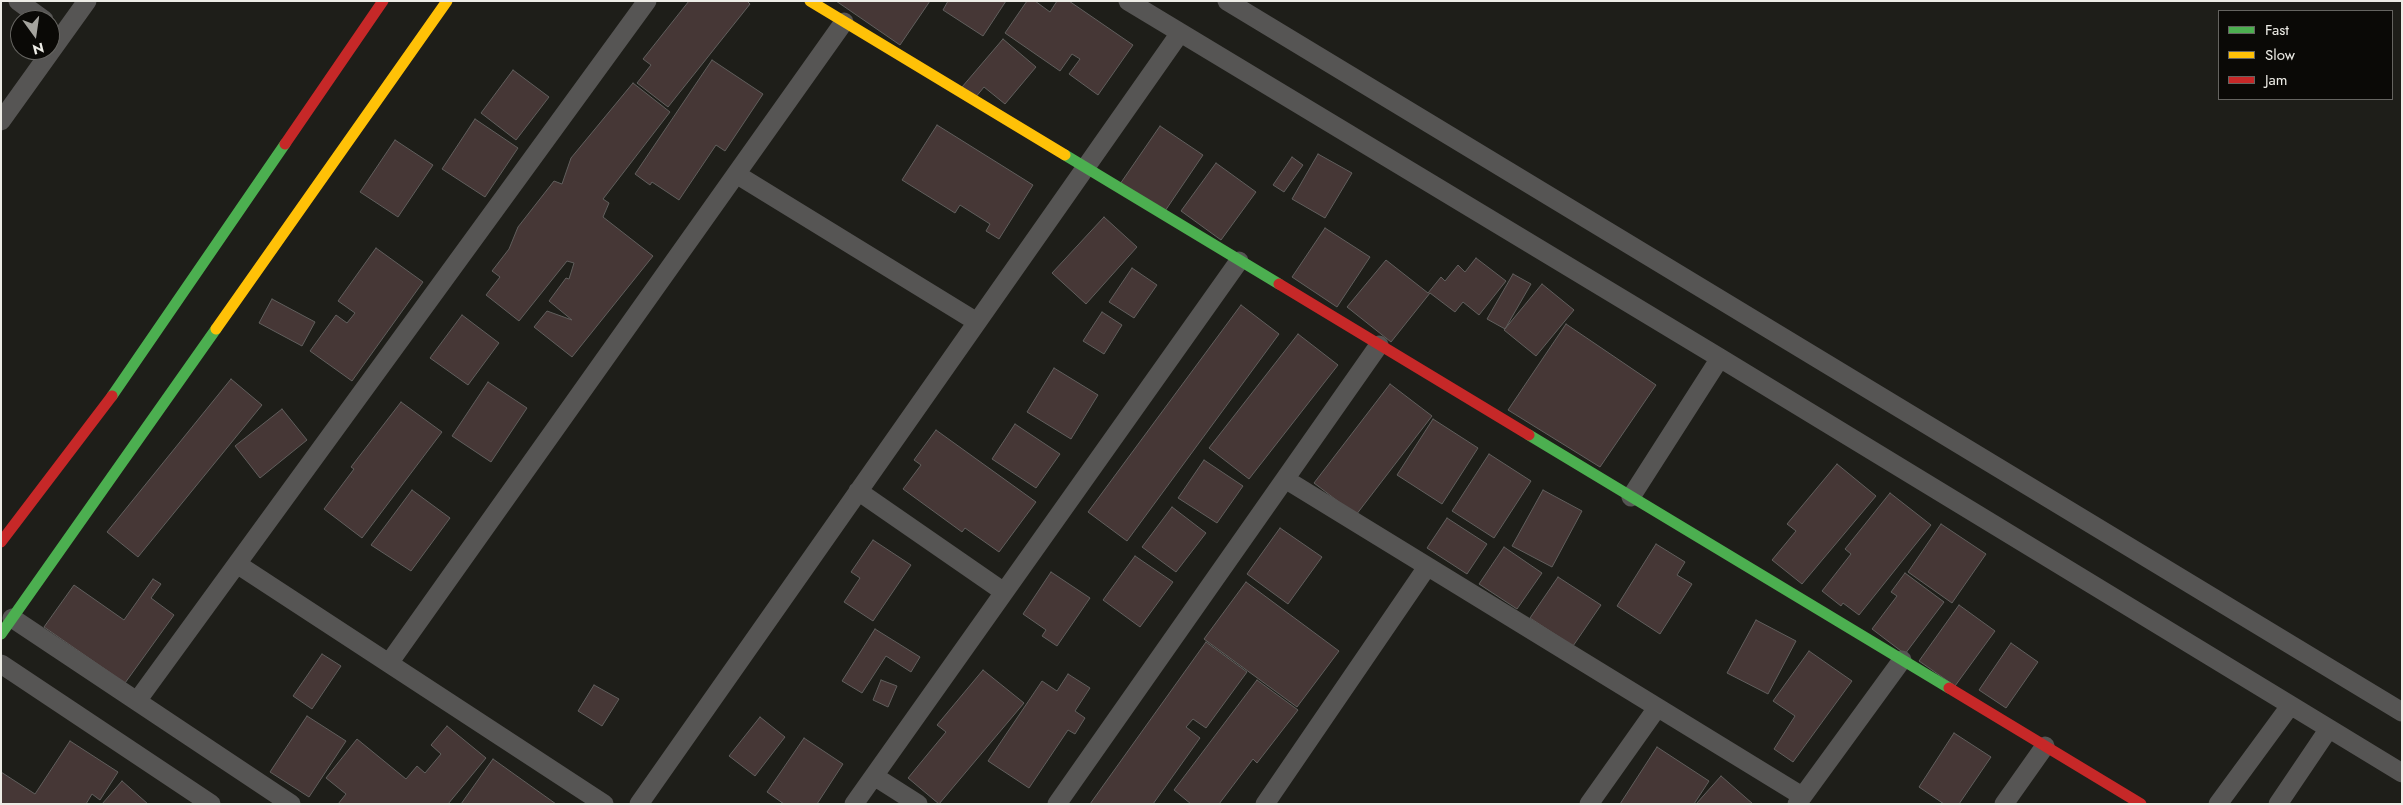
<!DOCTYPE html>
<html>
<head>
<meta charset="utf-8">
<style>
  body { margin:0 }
  #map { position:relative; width:2403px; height:805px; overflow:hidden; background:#1e1e19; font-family:Jost,sans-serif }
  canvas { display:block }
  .frame { position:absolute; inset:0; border:2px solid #edece6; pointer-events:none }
  .legend { position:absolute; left:2218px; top:10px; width:175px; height:90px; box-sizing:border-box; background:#0a0906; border:1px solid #656460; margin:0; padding:6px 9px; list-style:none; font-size:15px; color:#edece6 }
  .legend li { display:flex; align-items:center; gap:10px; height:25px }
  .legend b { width:25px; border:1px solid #656460 }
  .north { position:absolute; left:10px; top:10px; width:50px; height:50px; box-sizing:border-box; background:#0a0906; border:1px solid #656460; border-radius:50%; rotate:166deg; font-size:14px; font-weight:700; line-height:20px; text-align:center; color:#edece6 }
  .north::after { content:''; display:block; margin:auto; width:18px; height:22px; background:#a5a49e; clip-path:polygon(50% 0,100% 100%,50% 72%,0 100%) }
</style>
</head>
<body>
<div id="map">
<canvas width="2403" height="805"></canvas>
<div class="frame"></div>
<ul class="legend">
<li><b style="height:6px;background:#4caf50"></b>Fast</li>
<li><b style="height:6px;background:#ffc107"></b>Slow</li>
<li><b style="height:6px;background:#c62828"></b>Jam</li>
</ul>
<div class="north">N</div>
</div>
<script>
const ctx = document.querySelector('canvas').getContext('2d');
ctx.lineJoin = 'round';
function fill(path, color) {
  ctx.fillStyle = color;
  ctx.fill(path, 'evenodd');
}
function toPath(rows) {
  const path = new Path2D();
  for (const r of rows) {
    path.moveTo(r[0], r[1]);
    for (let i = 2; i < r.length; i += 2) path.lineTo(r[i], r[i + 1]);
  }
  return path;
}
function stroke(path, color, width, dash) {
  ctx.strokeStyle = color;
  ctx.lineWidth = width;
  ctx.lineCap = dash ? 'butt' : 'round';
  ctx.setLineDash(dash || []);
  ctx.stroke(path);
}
const building = toPath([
  [689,1,747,1,750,4,668,107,637,83,651,65,643,59,689,1],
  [836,1,930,1,900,45,836,1],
  [948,1,1006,1,983,36,943,10,948,1],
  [1027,1,1035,1,1050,12,1057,1,1069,1,1133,45,1098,95,1069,74,1080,59,1072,54,1060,71,1005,33,1027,1],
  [1003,39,1036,67,1005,104,984,87,975,98,962,87,1003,39],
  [712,60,763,94,725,151,716,145,679,200,652,182,650,185,635,174,712,60],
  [513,70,549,97,516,140,481,113,513,70],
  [633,83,670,112,603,199,609,203,603,217,653,256,572,357,534,327,547,311,572,320,549,301,566,278,569,279,574,263,567,261,519,321,486,295,500,277,492,271,509,249,518,227,554,181,562,184,571,158,633,83],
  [475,119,518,148,485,197,442,169,475,119],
  [937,125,1033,185,999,239,986,231,990,224,960,205,955,213,902,180,937,125],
  [1160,126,1203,155,1163,214,1120,184,1160,126],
  [395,140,433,165,398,217,360,192,395,140],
  [1318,154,1352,173,1325,218,1292,199,1318,154],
  [1292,157,1303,165,1284,192,1273,185,1292,157],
  [1216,163,1256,192,1221,240,1181,211,1216,163],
  [1104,217,1137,247,1086,304,1052,273,1104,217],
  [1325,228,1370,257,1337,307,1292,277,1325,228],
  [376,248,423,282,352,381,310,351,336,315,347,323,355,313,338,301,376,248],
  [1476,258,1506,281,1479,315,1463,302,1455,312,1430,293,1391,342,1347,307,1386,260,1428,293,1441,277,1445,281,1458,265,1465,272,1476,258],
  [1132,268,1157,285,1134,318,1109,302,1132,268],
  [1513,274,1531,284,1505,329,1487,319,1513,274],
  [1542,284,1574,310,1536,356,1504,330,1542,284],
  [272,299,315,322,302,346,259,323,272,299],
  [1241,305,1279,334,1127,541,1088,512,1241,305],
  [1102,312,1122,325,1104,354,1083,341,1102,312],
  [462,315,499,343,468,385,430,358,462,315],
  [1566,324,1656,385,1600,467,1508,410,1566,324],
  [1298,334,1338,365,1249,479,1209,448,1298,334],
  [1054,368,1098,395,1071,439,1027,412,1054,368],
  [231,379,262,405,138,557,107,532,231,379],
  [488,382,527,408,491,462,452,436,488,382],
  [1390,384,1432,416,1356,515,1314,483,1390,384],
  [401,402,442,432,362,538,324,509,354,469,351,467,401,402],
  [282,409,307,440,260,478,235,446,282,409],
  [1433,419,1478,448,1442,504,1397,475,1433,419],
  [1015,424,1060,454,1036,488,992,459,1015,424],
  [936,430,1036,502,999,552,965,528,962,532,903,489,921,465,914,460,936,430],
  [1489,454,1531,481,1494,538,1452,511,1489,454],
  [1204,460,1243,486,1217,523,1178,498,1204,460],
  [1837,464,1876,496,1802,584,1772,560,1796,531,1787,524,1837,464],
  [412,490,450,518,411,571,371,545,412,490],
  [1543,490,1582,511,1552,567,1512,546,1543,490],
  [1890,493,1931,525,1859,615,1843,603,1841,606,1822,591,1851,554,1845,549,1890,493],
  [1172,507,1206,533,1176,572,1142,547,1172,507],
  [1447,518,1487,544,1467,574,1427,548,1447,518],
  [1941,524,1986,554,1952,603,1908,572,1941,524],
  [1280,528,1322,557,1288,604,1247,574,1280,528],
  [873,540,911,565,873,621,844,602,860,578,851,572,873,540],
  [1656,544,1685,562,1677,575,1692,584,1660,634,1617,606,1656,544],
  [1504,547,1542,573,1517,609,1479,584,1504,547],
  [1135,556,1173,582,1140,627,1103,600,1135,556],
  [1051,572,1090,598,1057,646,1042,636,1046,630,1023,614,1051,572],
  [1905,573,1944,602,1905,654,1872,629,1897,596,1891,592,1905,573],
  [1558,577,1601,605,1573,646,1530,618,1558,577],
  [153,579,161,584,151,598,174,615,125,683,44,627,74,585,124,620,153,579],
  [1246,582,1339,651,1297,707,1204,639,1246,582],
  [1959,605,1995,631,1955,686,1919,661,1959,605],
  [1756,620,1796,641,1768,694,1727,673,1756,620],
  [875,629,920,657,911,672,886,656,862,693,842,681,875,629],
  [1206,642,1247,672,1206,728,1193,719,1186,727,1200,738,1153,804,1090,804,1206,642],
  [2011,643,2038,662,2006,708,1979,690,2011,643],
  [1809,651,1852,681,1793,762,1774,749,1795,716,1773,701,1809,651],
  [322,654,341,666,312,709,293,696,322,654],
  [983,670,1024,703,939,804,908,778,946,732,937,725,983,670],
  [1068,674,1090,688,1075,711,1085,718,1075,734,1068,730,1029,788,988,761,1042,681,1057,691,1068,674],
  [881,680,897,686,888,707,873,700,881,680],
  [1257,680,1298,710,1257,763,1253,759,1219,804,1191,804,1174,790,1257,680],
  [594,685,619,699,602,726,578,711,594,685],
  [307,716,346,741,309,797,270,772,307,716],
  [760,717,785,737,755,776,729,756,760,717],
  [447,726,486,758,448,804,338,804,346,794,326,778,357,739,406,779,417,766,425,773,441,754,431,745,447,726],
  [1954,733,1991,757,1959,804,1944,804,1919,787,1954,733],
  [804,738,843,764,817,804,784,804,767,792,804,738],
  [70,741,118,772,100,800,92,794,86,804,1,804,1,772,35,794,70,741],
  [1657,747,1709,781,1694,804,1620,804,1657,747],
  [493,759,556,804,461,804,493,759],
  [1721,776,1753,804,1696,804,1721,776],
  [122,781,148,804,102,804,122,781]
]);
const street = toPath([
  [18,1,44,20],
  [1128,1,1720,358,2402,773],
  [1227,1,2402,712],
  [1,121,87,1],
  [736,174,977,322],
  [1285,479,1802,796],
  [858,491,1004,592],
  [1631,497,1720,358],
  [237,564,604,804],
  [12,618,291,804],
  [389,663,844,22],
  [1,664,211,804],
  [137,701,647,1],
  [874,776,918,804],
  [639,804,1180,33],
  [854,804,1239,261],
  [1057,804,1379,345],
  [1265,804,1427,567],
  [1589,804,1657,708],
  [1797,804,1902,660],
  [2004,804,2045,746],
  [2218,804,2290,706],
  [2278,804,2328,730]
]);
const fast = toPath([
  [1065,155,1279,284],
  [112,396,285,144],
  [1529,435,1949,688],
  [1,634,216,329]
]);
const slow = toPath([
  [810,1,1065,155],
  [216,329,447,1]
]);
const jam = toPath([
  [285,144,383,1],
  [1279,284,1529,435],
  [1,542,112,396],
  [1949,688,2141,804]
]);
fill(building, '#463736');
stroke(building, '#615f5d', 1);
stroke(street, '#565554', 19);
stroke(fast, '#4caf50', 11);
stroke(slow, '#ffc107', 11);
stroke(jam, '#c62828', 11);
</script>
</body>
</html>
